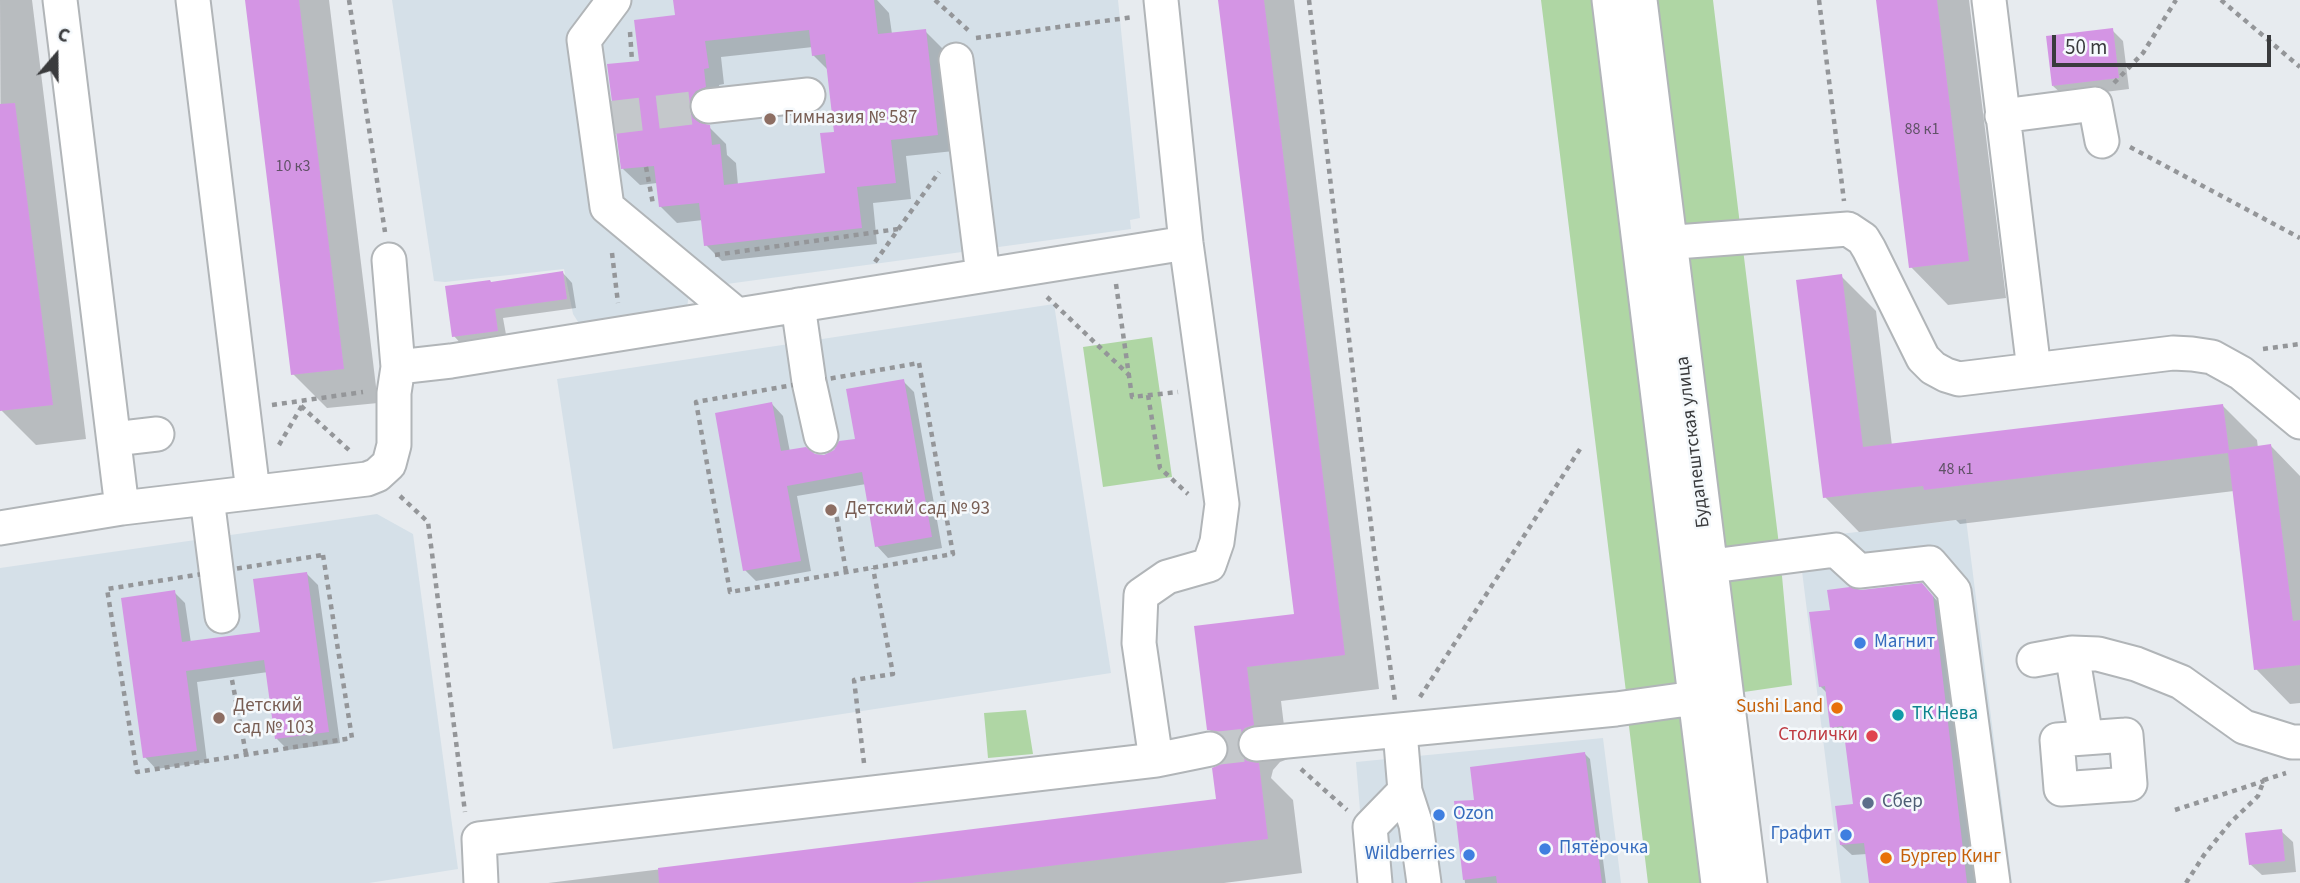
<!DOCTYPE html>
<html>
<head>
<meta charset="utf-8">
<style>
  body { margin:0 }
  #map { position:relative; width:2300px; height:883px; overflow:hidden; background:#e7ebef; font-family:"Source Sans 3",sans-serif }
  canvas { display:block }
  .north { position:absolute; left:21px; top:21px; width:70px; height:70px; -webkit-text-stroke:5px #f5f9fc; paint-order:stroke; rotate:20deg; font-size:19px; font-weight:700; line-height:28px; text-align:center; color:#3a3b3d }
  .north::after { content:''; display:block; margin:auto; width:24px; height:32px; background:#3a3b3d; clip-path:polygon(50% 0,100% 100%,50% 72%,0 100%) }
  .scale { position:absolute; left:2052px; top:35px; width:219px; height:32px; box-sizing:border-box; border:4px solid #3a3b3d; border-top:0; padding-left:9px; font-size:21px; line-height:24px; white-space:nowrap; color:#3a3b3d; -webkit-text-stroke:5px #f5f9fc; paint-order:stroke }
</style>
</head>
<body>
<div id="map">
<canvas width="2300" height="883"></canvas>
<div class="north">С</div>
<div class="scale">50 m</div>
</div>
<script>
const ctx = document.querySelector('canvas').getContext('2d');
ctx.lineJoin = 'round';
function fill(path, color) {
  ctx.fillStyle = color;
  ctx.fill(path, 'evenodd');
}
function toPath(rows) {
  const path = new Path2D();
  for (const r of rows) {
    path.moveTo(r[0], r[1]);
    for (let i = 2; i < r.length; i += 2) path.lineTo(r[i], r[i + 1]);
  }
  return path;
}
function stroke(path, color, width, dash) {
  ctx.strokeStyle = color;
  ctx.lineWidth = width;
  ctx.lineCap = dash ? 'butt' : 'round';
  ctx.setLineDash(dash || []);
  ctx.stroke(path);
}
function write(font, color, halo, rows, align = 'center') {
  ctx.font = font + ' "Source Sans 3",sans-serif';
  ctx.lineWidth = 5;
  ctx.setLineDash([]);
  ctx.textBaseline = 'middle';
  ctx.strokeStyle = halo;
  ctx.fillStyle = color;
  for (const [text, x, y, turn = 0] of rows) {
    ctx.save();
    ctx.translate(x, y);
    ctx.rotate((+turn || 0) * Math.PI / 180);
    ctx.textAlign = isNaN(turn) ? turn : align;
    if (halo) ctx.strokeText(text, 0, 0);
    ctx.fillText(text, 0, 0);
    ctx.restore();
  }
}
const built = toPath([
  [392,0,1118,0,1140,218,1130,220,1131,229,690,289,687,307,620,316,580,325,573,314,564,269,445,282,434,281],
  [1054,304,1111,673,613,749,557,379],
  [377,514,413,534,458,869,369,883,0,883,0,568],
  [1966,519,2012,883,1841,883,1798,539],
  [1603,738,1621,883,1366,883,1356,762]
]);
const green = toPath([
  [1541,0,1594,0,1678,680,1670,688,1626,692],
  [1656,0,1713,0,1740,225,1684,229],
  [1743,249,1779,545,1725,553,1688,254],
  [1152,337,1172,477,1103,487,1083,347],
  [1777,567,1782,576,1792,685,1744,692,1737,661,1728,577],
  [1026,710,1033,754,988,758,984,713],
  [1682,714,1703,883,1648,883,1628,718]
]);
const shadow = toPath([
  [0,0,32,0,86,439,36,445,2,411],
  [247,0,329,0,378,403,327,408,293,374],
  [675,0,877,0,889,13,892,34,925,31,942,48,954,151,906,156,911,199,873,203,877,244,722,261,706,245,703,220,677,223,660,206,657,183,640,185,623,169,641,62,677,17],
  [813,47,813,55,829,71,836,133,826,175,738,185,736,163,727,155,726,144,709,127,705,126,707,115,722,104,719,85,724,84,721,57],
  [1219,0,1294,0,1379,689,1281,701,1288,759,1280,762,1273,770,1271,778,1293,800,1302,873,1224,883,548,883,1218,801,1230,751,1209,729,1196,628,1296,616],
  [1878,0,1969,0,2006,298,1948,305,1911,267],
  [2112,30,2123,41,2129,89,2065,97,2053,86],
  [563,273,572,283,576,308,503,318,507,340,463,346,454,336,492,284],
  [1841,276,1876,311,1892,446,2222,405,2257,440,2258,448,2271,446,2300,476,2300,703,2290,704,2256,669,2234,491,1960,524,1956,520,1859,532,1825,497],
  [903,381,914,392,942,548,888,558,877,546,866,484,797,496,811,571,756,581,745,570,772,404,783,416,790,452,825,457,857,440],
  [307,574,318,585,340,743,288,750,277,739,268,672,197,682,207,762,156,769,145,757,174,592,185,603,191,643,262,633],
  [1933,596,1943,608,1976,883,1871,883,1867,854,1852,855,1841,845,1854,805,1846,738,1842,738,1832,727,1828,694,1820,686],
  [1585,754,1590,759,1606,883,1465,883,1456,803,1476,801],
  [2281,831,2293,842,2296,872,2262,875,2250,864]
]);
const building = toPath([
  [245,0,299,0,344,369,291,375],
  [673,0,874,0,878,34,926,29,938,135,891,140,896,183,857,187,862,228,704,246,699,203,659,207,654,166,621,169,607,64,639,61,634,20,675,15],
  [809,30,812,56,825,54,834,132,820,133,825,173,724,185,720,144,712,145,710,125,700,123,693,118,689,109,691,98,696,91,706,87,704,69,709,68,705,41],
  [1218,0,1264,0,1345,655,1247,667,1254,725,1245,728,1239,735,1237,747,1241,756,1247,761,1259,763,1268,839,912,883,659,883,658,868,1216,799,1212,768,1223,763,1228,754,1229,746,1224,736,1217,731,1207,730,1194,626,1294,614],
  [1876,0,1937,0,1969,261,1909,268],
  [2113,28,2119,78,2052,86,2046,36],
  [15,103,53,405,0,411,0,104],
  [563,271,567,299,495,309,498,331,452,337,445,286,490,280,491,282],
  [1842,274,1863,447,2223,404,2229,450,2271,444,2293,621,2300,620,2300,665,2254,670,2228,453,1924,490,1923,486,1823,498,1796,280],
  [904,379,932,537,875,547,862,472,787,486,801,561,743,571,715,413,772,402,781,451,806,447,815,454,824,455,834,450,839,441,855,439,846,389],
  [307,572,329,732,275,739,264,660,186,671,197,751,143,758,121,598,175,590,182,642,260,632,253,579],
  [1922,583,1933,596,1967,883,1869,883,1864,843,1840,845,1835,806,1853,804,1847,757,1843,726,1830,728,1825,686,1819,687,1809,612,1830,610,1827,590,1850,587,1861,590],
  [1585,752,1602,883,1497,883,1496,876,1463,880,1454,801,1474,800,1470,767],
  [2282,829,2285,861,2249,865,2245,833]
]);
const minorTunnel = toPath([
  [608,118,708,106],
  [1210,749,1256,744]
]);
const path = toPath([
  [349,0,385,232],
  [935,0,968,30],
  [1309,0,1374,550,1395,701],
  [1819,0,1844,201],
  [2221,0,2300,67],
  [630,32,632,61],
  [976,38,1134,17],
  [2114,83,2143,53,2176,0],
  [2130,147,2300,238],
  [646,167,653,204],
  [612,253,618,303],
  [715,255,898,229],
  [875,262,939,172],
  [1116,284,1132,397,1178,392],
  [1047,297,1129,375],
  [2263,349,2300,344],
  [919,363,953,554,730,592,696,402,919,363],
  [1148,395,1160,468,1188,494],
  [272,405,363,392],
  [301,406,350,451],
  [279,445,303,404],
  [400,496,428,522,465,812],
  [835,507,846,572],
  [323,555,352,738,137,772,107,589,323,555],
  [232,680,246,754],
  [1420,697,1582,446],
  [864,763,854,680,893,674,873,568],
  [1301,769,1347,810],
  [2175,810,2264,781],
  [2186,883,2204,855,2230,823,2258,796,2264,780,2286,773]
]);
const minor = toPath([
  [60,0,122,508],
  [193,0,253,492],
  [614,0,584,40,607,207,737,315],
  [1609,0,1718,883],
  [1640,0,1750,883],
  [1989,0,2034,370],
  [956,60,983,275],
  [708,106,808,95],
  [2002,116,2095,104,2102,141],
  [1650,244,1848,229,1863,239,1869,249,1923,358,1933,368,1946,375,1959,379,2173,353,2192,354,2212,357,2241,373,2300,422],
  [798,305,809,382,821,436],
  [398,367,451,361,1186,243],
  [114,439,157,434],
  [207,498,222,616],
  [0,528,122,508,367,479,377,475,389,464,394,445,394,393,398,367,389,260],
  [1689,569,1836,550,1859,571,1930,563,1954,591,1993,883],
  [2072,653,2086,738],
  [2034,660,2072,653,2098,654,2136,664,2181,682,2244,727,2292,742,2300,742],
  [2126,735,2130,784,2061,789,2057,740,2126,735],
  [1256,744,1616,709,1695,698],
  [1156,760,1210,749],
  [1405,791,1416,825,1424,883],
  [481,883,479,839,1156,760,1139,643,1141,595,1167,577,1209,565,1217,542,1222,504,1186,243,1161,0],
  [1375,883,1370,827,1405,791,1400,731]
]);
const markers = [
  [770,119,7,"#8d6e63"],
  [831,510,7,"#8d6e63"],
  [1860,643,7,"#3f7fe0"],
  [1837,708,7,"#e8710a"],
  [1898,715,7,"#0f9aa8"],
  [219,718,7,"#8d6e63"],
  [1872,736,7,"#e0444e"],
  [1868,803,7,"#5c6f8a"],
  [1439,815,7,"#3f7fe0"],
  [1846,835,7,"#3f7fe0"],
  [1545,849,7,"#3f7fe0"],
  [1469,855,7,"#3f7fe0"],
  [1886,858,7,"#e8710a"]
];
const numberNames = [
  ["88 к1",1922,130],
  ["10 к3",293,167],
  ["48 к1",1956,470]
];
const educationNames = [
  ["Гимназия № 587",784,119],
  ["Детский сад № 93",845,510],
  ["Детский",233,707],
  ["сад № 103",233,729]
];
const streetNames = [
  ["Будапештская улица",1694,442,-97]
];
const shopNames = [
  ["Магнит",1874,643],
  ["Ozon",1453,815],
  ["Графит",1832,835,"right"],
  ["Пятёрочка",1559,849],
  ["Wildberries",1455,855,"right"]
];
const foodNames = [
  ["Sushi Land",1823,708],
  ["Бургер Кинг",1900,858,"left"]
];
const cultureNames = [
  ["ТК Нева",1912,715]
];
const healthNames = [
  ["Столички",1858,736]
];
const serviceNames = [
  ["Сбер",1882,803]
];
fill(built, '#d5e0e8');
fill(green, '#afd6a4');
fill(shadow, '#0003');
fill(building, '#d495e4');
stroke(minorTunnel, '#c4c8cb', 33, [33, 17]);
stroke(minor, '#b1b5b8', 37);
stroke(path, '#949699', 4.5, [5, 5]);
stroke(minor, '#fff', 33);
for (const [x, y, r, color] of markers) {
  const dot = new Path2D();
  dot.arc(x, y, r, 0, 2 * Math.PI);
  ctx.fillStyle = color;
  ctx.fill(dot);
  stroke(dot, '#f5f9fc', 2.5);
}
write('16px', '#605267', null, numberNames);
write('19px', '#785e54', '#f5f9fc', educationNames, 'left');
write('19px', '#3a3b3d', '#f5f9fc', streetNames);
write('19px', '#366cbe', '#f5f9fc', shopNames, 'left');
write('19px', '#c56008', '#f5f9fc', foodNames, 'right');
write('19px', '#0d838f', '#f5f9fc', cultureNames, 'left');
write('19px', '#be3a42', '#f5f9fc', healthNames, 'right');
write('19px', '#4e5e75', '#f5f9fc', serviceNames, 'left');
</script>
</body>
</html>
